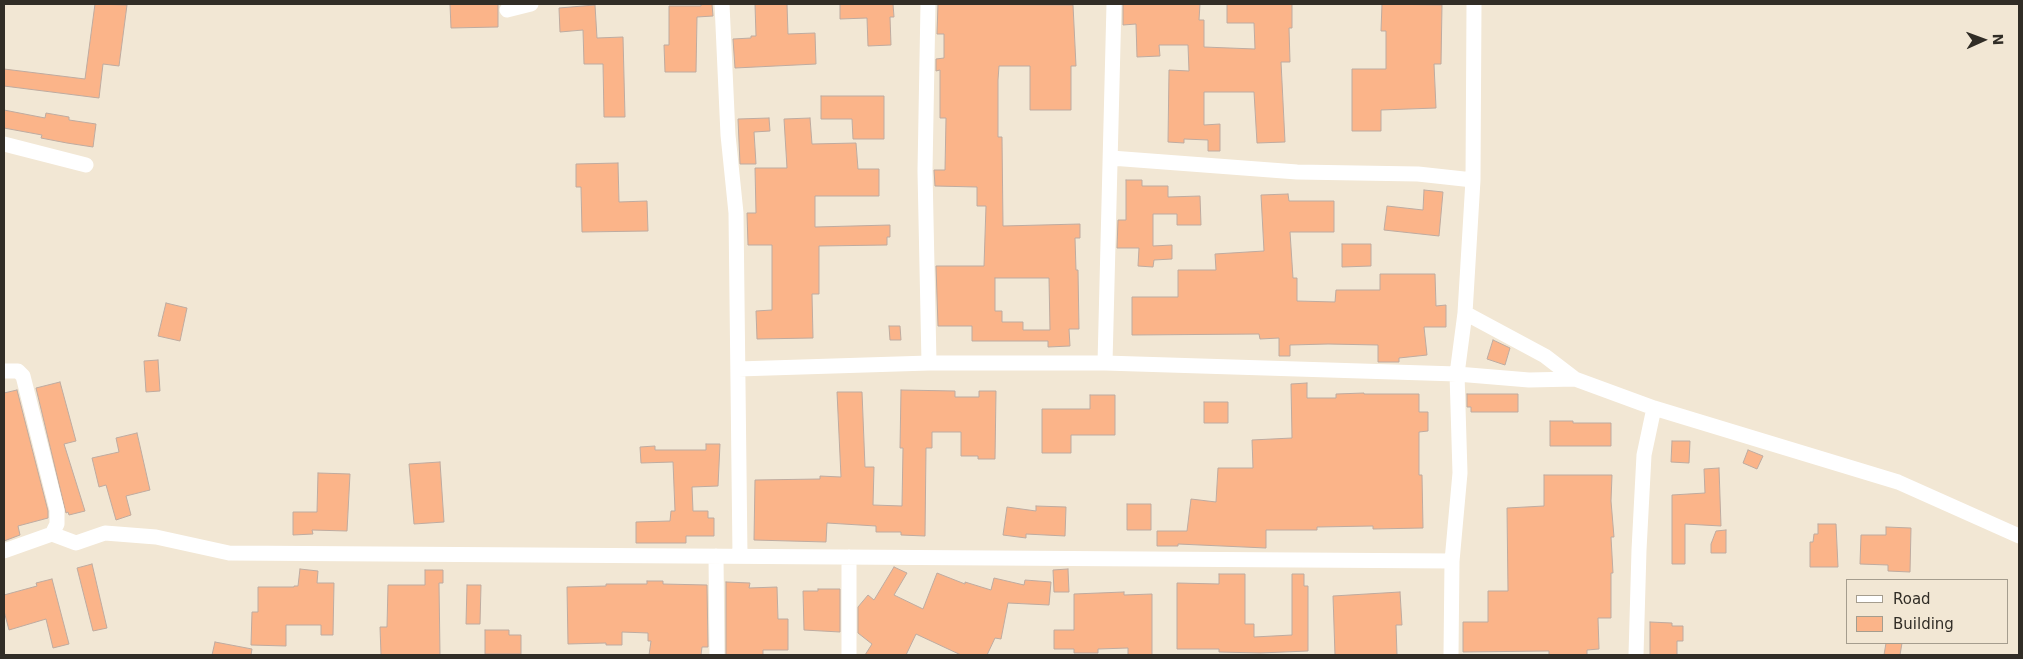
<!DOCTYPE html>
<html>
<head>
<meta charset="utf-8">
<style>
  body { margin:0 }
  #map { position:relative; width:2023px; height:659px; overflow:hidden; background:#f2e7d4; font-family:"DejaVu Sans",sans-serif }
  canvas { display:block }
  .frame { position:absolute; inset:0; border:5px solid #312d26; pointer-events:none }
  .legend { position:absolute; left:1846px; top:579px; width:162px; height:65px; box-sizing:border-box; background:#f2e7d4; border:1px solid #a59d8e; margin:0; padding:6px 9px; list-style:none; font-size:15px; color:#312d26 }
  .legend li { display:flex; align-items:center; gap:10px; height:25px }
  .legend b { width:25px; border:1px solid #a59d8e }
  .north { position:absolute; left:1958px; top:15px; width:50px; height:50px; -webkit-text-stroke:4px #f2e7d4; paint-order:stroke; rotate:88deg; font-size:14px; font-weight:700; line-height:20px; text-align:center; color:#312d26 }
  .north::after { content:''; display:block; margin:auto; width:18px; height:22px; background:#312d26; clip-path:polygon(50% 0,100% 100%,50% 72%,0 100%) }
</style>
</head>
<body>
<div id="map">
<canvas width="2023" height="659"></canvas>
<div class="frame"></div>
<ul class="legend">
<li><b style="height:6px;background:#fff"></b>Road</li>
<li><b style="height:14px;background:#fbb489"></b>Building</li>
</ul>
<div class="north">N</div>
</div>
<script>
const ctx = document.querySelector('canvas').getContext('2d');
ctx.lineJoin = 'round';
function fill(path, color) {
  ctx.fillStyle = color;
  ctx.fill(path, 'evenodd');
}
function toPath(rows) {
  const path = new Path2D();
  for (const r of rows) {
    path.moveTo(r[0], r[1]);
    for (let i = 2; i < r.length; i += 2) path.lineTo(r[i], r[i + 1]);
  }
  return path;
}
function stroke(path, color, width, dash) {
  ctx.strokeStyle = color;
  ctx.lineWidth = width;
  ctx.lineCap = dash ? 'butt' : 'round';
  ctx.setLineDash(dash || []);
  ctx.stroke(path);
}
const building = toPath([
  [95,4,127,5,119,66,103,64,99,98,4,86,4,69,85,79,95,4],
  [450,4,498,4,498,27,451,28,450,4],
  [701,4,712,4,713,16,697,17,696,72,665,72,664,45,669,45,669,6,701,6,701,4],
  [755,4,787,4,788,34,815,33,816,64,735,68,733,39,751,38,751,36,756,36,755,4],
  [840,4,893,4,894,17,890,17,891,45,868,46,867,18,840,19,840,4],
  [938,4,1073,5,1076,66,1071,66,1071,110,1030,110,1030,66,999,66,998,80,998,137,1002,137,1003,226,1080,224,1080,238,1075,238,1076,270,1078,270,1079,329,1069,329,1070,346,1048,347,1048,341,972,341,972,326,938,326,936,266,984,266,986,206,977,206,977,187,935,186,934,170,945,170,946,118,940,118,940,70,936,71,936,59,944,58,944,34,937,34,938,4],
  [995,278,1049,278,1050,330,1023,330,1023,322,1002,322,1002,311,995,311,995,278],
  [1123,4,1200,4,1199,20,1204,20,1204,47,1255,49,1254,23,1227,23,1227,4,1292,4,1292,28,1289,28,1290,62,1281,62,1285,142,1257,143,1254,92,1204,92,1204,125,1220,124,1220,151,1208,151,1208,140,1184,139,1184,143,1168,142,1169,70,1189,71,1188,45,1159,45,1160,56,1137,57,1136,24,1123,25,1123,4],
  [1382,4,1442,5,1441,64,1434,64,1436,108,1381,110,1381,131,1352,131,1352,69,1386,69,1386,31,1381,31,1382,4],
  [595,5,597,38,623,37,625,117,604,117,603,64,584,64,583,30,560,32,559,8,595,5],
  [821,96,884,96,884,139,853,139,852,119,821,119,821,96],
  [4,110,45,118,46,113,69,117,69,120,96,124,93,147,67,143,41,138,42,135,4,128,4,110],
  [769,118,770,131,754,132,756,164,740,164,738,119,769,118],
  [810,118,812,144,856,143,858,169,879,169,879,196,815,196,815,227,890,225,890,237,887,237,887,245,819,246,819,294,812,294,813,338,757,339,756,311,772,310,772,245,748,245,747,213,756,213,755,168,787,168,784,119,810,118],
  [618,163,619,202,647,201,648,231,582,232,581,187,576,187,576,164,618,163],
  [1126,180,1142,180,1142,186,1168,186,1168,197,1200,196,1201,225,1177,225,1177,214,1153,214,1153,246,1172,245,1172,259,1154,260,1153,267,1138,266,1139,248,1117,248,1118,220,1126,220,1126,180],
  [1424,190,1443,192,1439,236,1384,230,1387,206,1423,210,1424,190],
  [1288,194,1289,201,1334,201,1334,232,1290,232,1293,278,1297,278,1297,301,1335,302,1336,290,1380,290,1380,274,1435,274,1436,306,1446,305,1446,327,1424,327,1427,355,1399,358,1399,362,1378,362,1378,345,1328,344,1290,345,1290,356,1279,356,1279,338,1260,339,1259,334,1132,335,1132,297,1178,297,1178,270,1216,270,1215,254,1264,251,1261,195,1288,194],
  [1342,244,1371,244,1371,266,1342,267,1342,244],
  [166,303,187,308,180,341,158,336,166,303],
  [889,326,900,326,901,340,890,340,889,326],
  [1493,340,1510,348,1505,365,1487,359,1493,340],
  [158,360,160,391,146,392,144,361,158,360],
  [60,382,76,441,64,444,85,511,69,515,68,512,66,513,36,388,60,382],
  [1307,383,1307,398,1336,398,1336,394,1364,393,1364,394,1419,394,1419,412,1428,412,1428,431,1419,432,1419,475,1422,475,1423,528,1373,529,1373,526,1317,527,1317,530,1266,530,1266,548,1178,544,1178,546,1157,546,1157,531,1187,531,1191,499,1216,502,1218,468,1253,468,1252,440,1292,438,1291,384,1307,383],
  [17,390,48,511,48,518,18,526,20,535,4,541,4,393,17,390],
  [901,390,955,391,955,397,979,397,979,391,996,391,995,459,978,459,978,456,961,456,961,432,932,432,932,448,926,448,925,536,901,535,901,532,876,532,876,526,827,523,826,542,754,540,755,480,820,479,820,476,841,477,837,392,862,392,865,467,874,467,873,505,902,506,903,448,900,448,901,390],
  [1467,394,1518,394,1518,412,1471,412,1471,407,1467,407,1467,394],
  [1090,395,1115,395,1115,435,1071,435,1071,453,1042,453,1042,409,1090,409,1090,395],
  [1204,402,1228,402,1228,423,1204,423,1204,402],
  [1550,421,1573,421,1573,423,1611,423,1611,446,1550,446,1550,421],
  [137,433,150,490,126,496,131,515,116,520,106,485,99,487,92,458,119,452,116,438,137,433],
  [1672,441,1690,441,1689,463,1671,462,1672,441],
  [706,444,720,444,718,486,692,487,693,511,708,511,708,518,714,518,714,536,686,536,686,543,636,543,636,522,670,521,671,511,675,511,673,462,641,463,640,447,655,446,655,450,706,450,706,444],
  [1748,450,1763,456,1757,469,1743,463,1748,450],
  [440,462,444,522,414,524,409,464,440,462],
  [1719,468,1721,526,1685,524,1685,564,1672,564,1672,495,1705,493,1704,469,1719,468],
  [318,473,350,474,347,531,312,530,313,534,293,535,293,512,317,512,318,473],
  [1544,475,1612,475,1611,501,1614,537,1611,537,1613,573,1611,573,1611,618,1598,618,1599,649,1587,650,1587,655,1549,655,1549,651,1463,652,1463,622,1488,622,1488,591,1508,591,1507,508,1544,506,1544,475],
  [1127,504,1151,504,1151,530,1127,530,1127,504],
  [1036,506,1066,507,1065,536,1026,534,1026,538,1003,535,1007,507,1036,511,1036,506],
  [1818,524,1836,524,1838,567,1810,567,1810,542,1813,542,1814,534,1818,534,1818,524],
  [1886,527,1911,528,1910,572,1888,571,1888,565,1860,564,1861,535,1886,535,1886,527],
  [1726,530,1726,553,1711,553,1711,544,1716,531,1726,530],
  [92,564,107,628,93,631,77,568,92,564],
  [894,567,907,573,894,595,923,609,937,573,965,584,965,582,991,590,994,578,1024,585,1025,580,1051,582,1049,605,1008,603,1001,639,995,638,987,655,961,655,916,634,906,655,865,655,872,644,858,633,858,607,868,595,874,600,894,567],
  [300,569,318,571,317,583,334,583,333,635,321,635,321,625,286,625,286,646,251,645,252,612,258,612,258,587,294,587,294,586,298,586,300,569],
  [1068,569,1069,592,1054,592,1053,570,1068,569],
  [425,570,443,570,443,583,439,583,440,655,381,655,380,627,387,627,388,585,425,585,425,570],
  [1219,574,1245,574,1245,624,1254,624,1254,637,1292,635,1292,574,1304,574,1304,586,1308,586,1308,651,1260,653,1219,652,1219,649,1177,649,1177,583,1219,584,1219,574],
  [52,579,69,644,53,648,46,619,9,630,4,611,4,595,37,586,36,583,52,579],
  [647,581,663,581,663,584,707,585,708,647,702,647,701,655,649,655,651,641,648,641,648,633,622,632,622,645,606,645,606,643,568,644,567,587,606,586,606,584,647,584,647,581],
  [726,582,750,583,749,588,777,587,778,619,788,619,788,650,763,650,763,655,726,655,726,582],
  [467,585,481,585,480,624,466,624,467,585],
  [818,589,840,589,840,632,804,630,803,591,818,591,818,589],
  [1124,592,1124,595,1152,594,1152,655,1128,655,1128,648,1098,649,1098,653,1074,653,1074,649,1054,649,1054,630,1074,630,1074,594,1124,592],
  [1400,592,1402,625,1396,625,1397,655,1335,655,1333,596,1400,592],
  [1650,622,1672,623,1672,626,1683,626,1683,641,1677,641,1677,655,1650,655,1650,622],
  [485,630,509,630,509,635,521,635,521,654,485,654,485,630],
  [215,642,252,649,251,655,212,655,215,642],
  [1886,643,1902,643,1900,655,1884,655,1886,643]
]);
const street = toPath([
  [722,4,728,135,736,213,740,556],
  [928,4,925,171,929,363],
  [507,10,531,4],
  [4,144,86,165],
  [1111,158,1297,172,1418,174,1473,180],
  [1465,313,1545,356,1575,379,1654,408,1898,482,2019,536],
  [1105,363,1114,4],
  [738,369,929,363,1105,363,1457,374,1529,380,1575,379],
  [4,371,18,371,23,376,57,510,57,524,52,534],
  [4,551,52,534,76,543,105,533,156,537,229,553,1452,561],
  [716,556,717,655],
  [849,557,849,655],
  [1451,655,1452,561,1460,473,1457,374,1465,313,1473,180,1474,4],
  [1636,655,1639,550,1644,455,1654,408]
]);
fill(building, '#fbb489');
stroke(building, '#beaba0', 1);
stroke(street, '#fff', 15);
</script>
</body>
</html>
